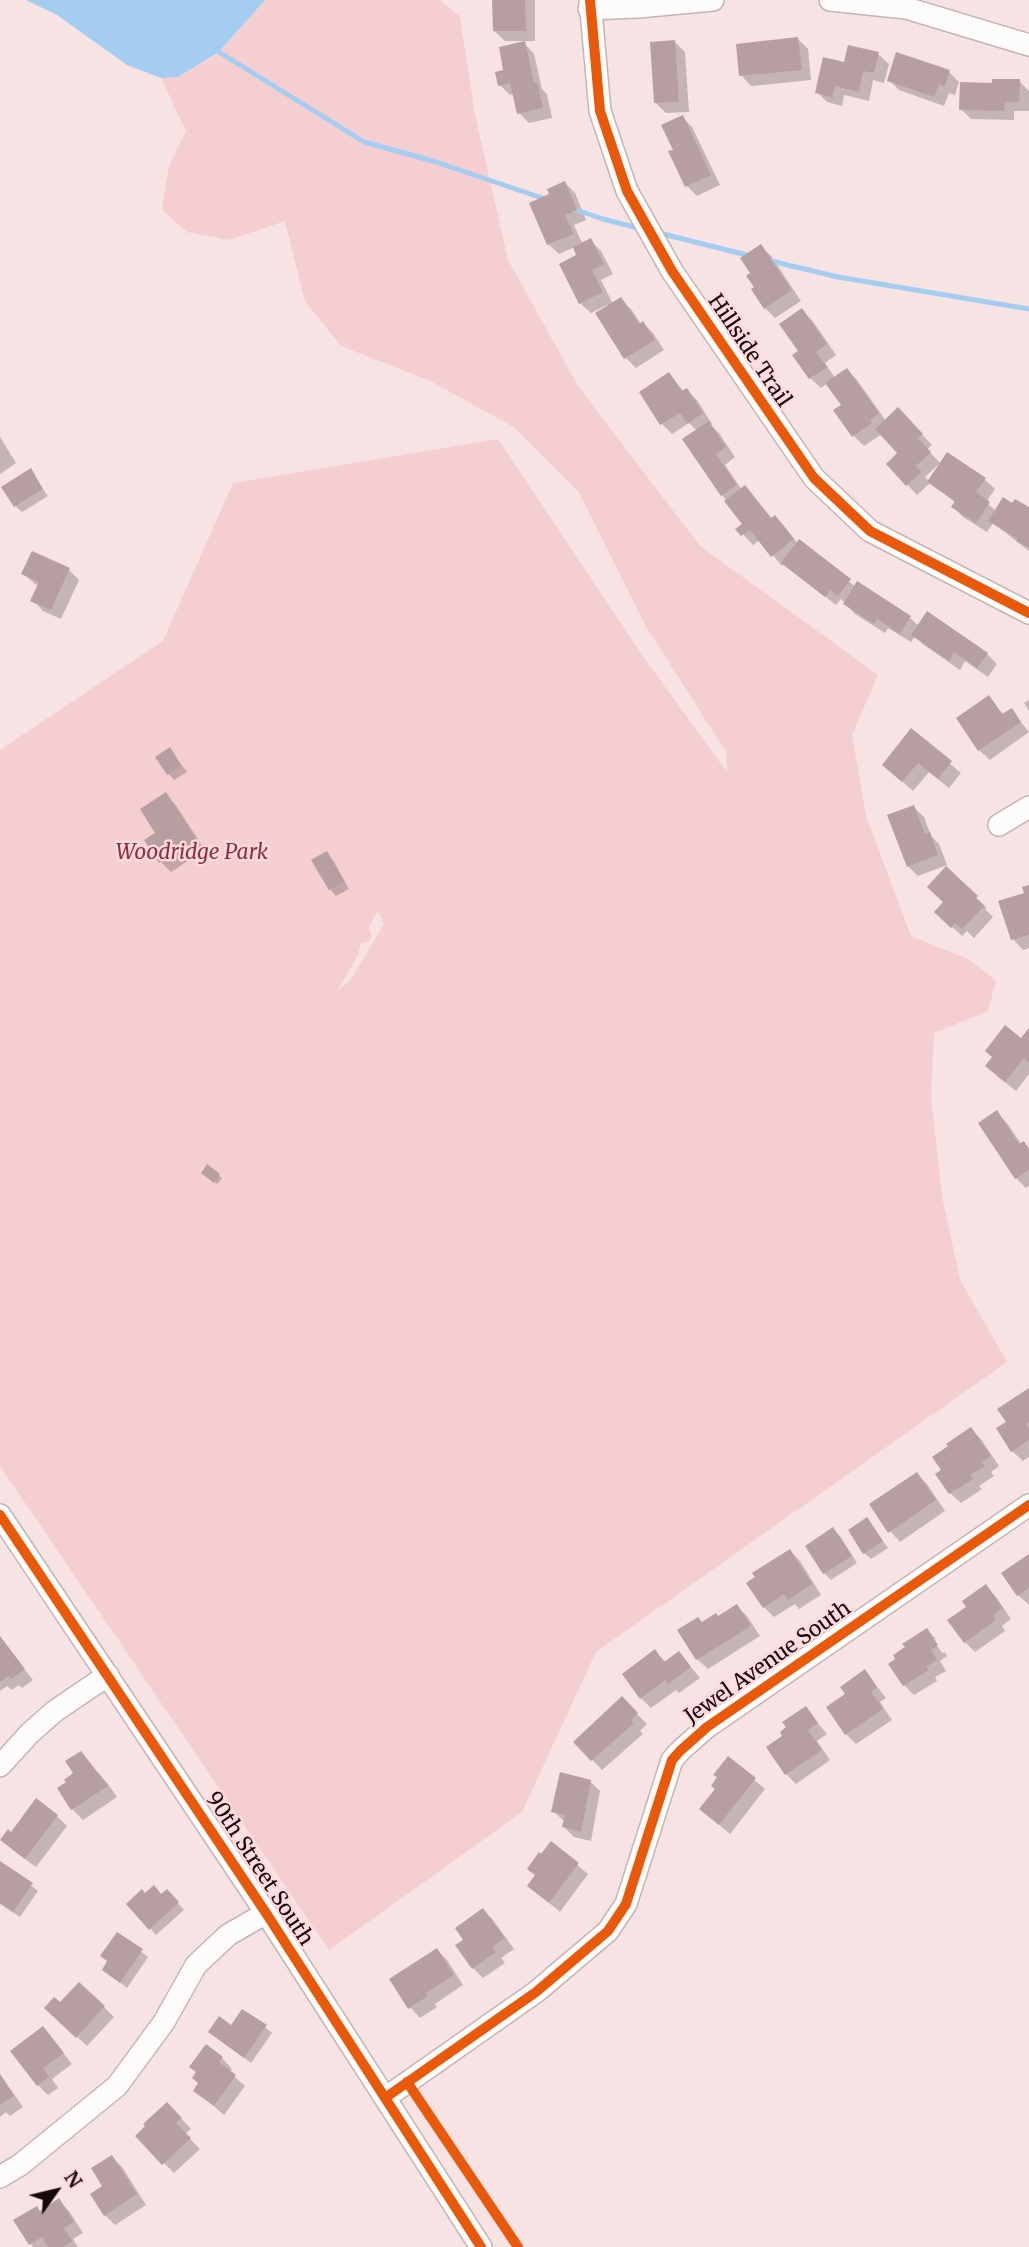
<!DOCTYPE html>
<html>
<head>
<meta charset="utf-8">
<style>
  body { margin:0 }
  #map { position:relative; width:1029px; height:2247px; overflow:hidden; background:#f7e2e4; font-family:Merriweather,serif }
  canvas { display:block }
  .north { position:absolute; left:21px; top:2156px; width:70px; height:70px; -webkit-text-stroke:5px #ffdadd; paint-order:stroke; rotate:56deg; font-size:19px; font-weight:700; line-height:28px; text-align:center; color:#15090b }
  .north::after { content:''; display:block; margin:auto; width:24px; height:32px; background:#15090b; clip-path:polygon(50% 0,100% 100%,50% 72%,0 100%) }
</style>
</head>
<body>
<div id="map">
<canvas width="1029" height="2247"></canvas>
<div class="north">N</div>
</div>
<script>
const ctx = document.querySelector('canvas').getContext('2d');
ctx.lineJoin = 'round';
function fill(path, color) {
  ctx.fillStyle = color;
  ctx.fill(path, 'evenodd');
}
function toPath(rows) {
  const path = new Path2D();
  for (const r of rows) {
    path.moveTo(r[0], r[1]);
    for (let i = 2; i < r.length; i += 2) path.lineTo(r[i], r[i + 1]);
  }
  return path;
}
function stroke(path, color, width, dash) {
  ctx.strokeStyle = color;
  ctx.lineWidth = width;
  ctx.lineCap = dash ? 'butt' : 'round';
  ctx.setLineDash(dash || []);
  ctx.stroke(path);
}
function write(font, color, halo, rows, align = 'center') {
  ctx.font = font + ' Merriweather,serif';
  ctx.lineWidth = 5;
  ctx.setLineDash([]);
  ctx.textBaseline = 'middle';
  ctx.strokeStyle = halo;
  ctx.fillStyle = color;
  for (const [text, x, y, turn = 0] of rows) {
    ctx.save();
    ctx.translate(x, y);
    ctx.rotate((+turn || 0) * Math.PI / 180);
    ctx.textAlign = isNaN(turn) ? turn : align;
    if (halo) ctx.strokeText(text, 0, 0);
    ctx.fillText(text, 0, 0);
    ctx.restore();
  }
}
const green = toPath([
  [265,0,440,0,460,17,475,115,508,260,578,386,700,546,878,675,852,735,866,816,911,936,968,959,996,981,988,1011,934,1033,931,1097,942,1196,960,1280,1007,1362,596,1652,522,1812,329,1950,0,1466,0,750,163,641,233,483,498,439,642,655,727,772,726,752,647,628,579,492,514,427,430,381,341,346,305,301,285,221,229,240,187,232,162,210,169,166,186,131,161,78,178,77,219,53],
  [378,911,384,924,350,981,337,991,357,957,361,943,368,942,372,937,369,926]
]);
const water = toPath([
  [26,0,265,0,219,52,178,77,161,78,127,65,57,15]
]);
const shadow = toPath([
  [494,0,535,0,535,41,505,41,494,31],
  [798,39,808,49,811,80,751,86,741,75],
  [675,42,685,52,689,112,666,113,656,103],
  [524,43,534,54,542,89,547,94,552,118,529,123,519,113,514,94,510,95,500,85,505,71],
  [878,54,889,64,884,83,873,80,869,101,844,95,842,106,827,102,817,92,845,64],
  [949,72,959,82,955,95,949,93,944,106,899,90,889,80],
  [1019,81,1029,91,1029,111,1014,111,1014,120,971,119,961,109,994,85],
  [682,117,692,127,720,185,697,196,687,186,675,150],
  [565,183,575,193,586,220,574,225,583,245,591,241,601,251,613,274,601,280,613,304,621,299,631,309,641,324,643,323,653,333,664,350,636,368,626,358,607,305,591,313,580,303,579,256,575,247,559,254,548,244,551,195],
  [761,246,771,256,801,301,775,318,765,308,753,274],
  [801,310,812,320,836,355,825,363,835,378,847,370,857,380,886,421,908,420,932,445,927,449,940,463,925,477,930,482,984,479,995,489,986,502,996,511,1013,505,1029,509,1029,551,993,523,987,532,963,517,953,507,956,503,930,483,917,495,888,464,900,453,882,434,864,446,854,436,836,410,843,405,828,383,821,388,810,378,794,355,800,351],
  [669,374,684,392,687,390,697,400,712,424,710,425,719,433,735,457,725,465,742,490,745,487,772,519,775,517,785,527,798,544,856,587,858,584,910,618,919,626,987,654,997,664,988,677,965,661,960,670,924,645,915,636,911,642,888,628,885,633,855,614,841,599,836,605,784,564,782,566,760,540,753,545,738,529,744,524,722,495,697,431,689,423,672,434,662,424,641,392],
  [0,437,16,463,0,474],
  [30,471,48,496,22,512,15,506],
  [69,570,79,580,61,619,43,611,33,600,39,587,23,574],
  [989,698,1004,715,1011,710,1029,732,990,760,979,750],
  [1029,700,1029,711,1024,703],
  [911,731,961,773,949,788,929,772,913,791,884,765],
  [170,750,187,772,174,780,168,773],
  [165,794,175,804,205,850,171,872,161,862],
  [913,807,924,817,931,836,939,844,947,865,918,876,908,866],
  [326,853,333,860,349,889,336,896,330,889],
  [946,869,987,908,985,909,993,917,974,938,967,931,962,936,936,912,945,902],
  [1029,887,1029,948,1023,950,1013,939],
  [1029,1031,1029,1074,1016,1091,997,1076],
  [997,1113,1007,1123,1021,1144,1024,1143,1029,1148,1029,1186,1026,1188,1016,1178],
  [207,1166,222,1178,217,1184,206,1175],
  [1029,1390,1029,1457,1023,1461,1012,1451,1008,1422],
  [971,1429,981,1439,999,1466,991,1472,994,1476,979,1486,982,1489,961,1503,950,1493,938,1474,943,1470],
  [917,1474,927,1484,945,1511,900,1542,890,1531],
  [867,1519,888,1548,871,1559,864,1553],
  [833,1529,840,1536,857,1563,831,1580,824,1573,807,1546],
  [790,1551,800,1561,821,1595,799,1609,795,1604,774,1617,764,1607],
  [1029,1556,1029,1605,1018,1595],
  [986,1587,996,1597,1011,1619,1002,1626,1005,1631,975,1652,965,1642],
  [737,1606,747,1616,760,1636,708,1669,697,1659,703,1624,718,1618],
  [927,1630,936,1639,933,1639,942,1653,945,1652,947,1656,940,1661,946,1671,935,1677,937,1681,914,1695,904,1685],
  [1,1640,33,1680,22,1688,19,1685,12,1690,7,1686,0,1691],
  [655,1652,666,1662,679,1653,700,1678,679,1693,676,1690,651,1708,641,1698],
  [865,1671,886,1698,880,1702,892,1720,856,1744,846,1734,847,1694],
  [621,1698,647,1724,640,1731,643,1734,602,1770,575,1742],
  [805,1708,827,1734,817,1741,830,1760,796,1784,786,1774,785,1737],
  [81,1753,108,1784,117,1797,83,1820,72,1809,59,1789,76,1774],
  [729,1759,765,1789,730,1834,701,1809,717,1789],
  [590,1781,600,1791,591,1841,574,1837,564,1827,565,1822,553,1811],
  [57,1816,67,1826,36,1867,13,1850,12,1834],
  [551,1844,588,1874,560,1912,529,1886,537,1876,541,1856],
  [0,1863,38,1891,20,1917,0,1904],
  [167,1891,184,1910,156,1935,150,1928,162,1896],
  [483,1910,493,1920,514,1949,501,1958,505,1963,483,1978,473,1968,466,1940],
  [118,1934,148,1957,127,1988,104,1970,109,1962],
  [437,1950,447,1960,463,1985,435,2004,437,2007,420,2018,410,2007],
  [60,2005,104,2007,114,2017,87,2046,57,2018],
  [232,2027,265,2027,272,2033,251,2063,210,2032],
  [43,2028,72,2064,52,2079,58,2088,48,2095,38,2085],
  [222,2058,232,2069,229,2072,245,2086,224,2115,195,2090],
  [0,2074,23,2107,10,2116,6,2112,0,2117],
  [177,2114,191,2129,185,2134,200,2149,174,2173,137,2136],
  [112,2157,122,2167,146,2205,115,2225,105,2215,104,2186],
  [59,2201,69,2211,83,2233,73,2239,78,2247,33,2247,16,2221,41,2212]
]);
const stream = toPath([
  [219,52,364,142,433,161,545,199],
  [571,208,603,219,642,229],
  [659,233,751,256],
  [767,260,838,277,1029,309]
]);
const building = toPath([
  [492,0,525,0,526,31,493,31],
  [798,37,802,70,739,76,736,44],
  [675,40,679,102,654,103,650,42],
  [525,41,534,83,537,82,543,108,517,114,510,83,498,86,495,72,503,70,499,47],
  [848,45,879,52,874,73,863,71,859,92,835,86,832,97,815,93,823,57,844,62],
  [896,52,950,70,945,86,939,84,934,97,887,81],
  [992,79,1020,79,1019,102,1005,102,1004,111,959,110,960,82,992,83],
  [683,115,711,175,685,187,668,151,673,150,661,125],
  [565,181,577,210,565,215,574,234,547,245,529,203,549,194,547,189],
  [591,238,604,264,592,270,603,292,579,304,559,264,576,255,573,247],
  [761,244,792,290,764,309,751,289,754,287,746,276,750,273,740,258],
  [621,297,639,324,643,321,655,340,624,359,595,313],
  [802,308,827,344,816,352,827,367,809,379,792,355,798,351,779,324],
  [847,368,879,413,870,420,872,423,852,437,833,410,841,405,825,383],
  [669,372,682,391,687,388,703,413,687,424,680,413,660,425,639,392],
  [898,407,923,434,918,438,931,452,916,466,922,472,906,486,886,464,897,453,875,429],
  [709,421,726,447,716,454,737,485,721,496,682,439],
  [947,452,986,478,976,492,990,502,976,523,951,507,955,501,927,482],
  [31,468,43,489,14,507,1,487],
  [745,485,771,518,775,515,794,539,771,557,750,530,741,536,735,529,742,524,724,501],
  [1003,497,1012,503,1015,499,1029,507,1029,548,1016,541,1018,539,988,521],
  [799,539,851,579,838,596,830,590,825,597,781,563],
  [32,551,70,568,51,610,30,601,39,582,21,574],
  [857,581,911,616,900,634,877,619,874,624,843,604],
  [927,611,988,653,977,668,954,652,949,661,911,635],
  [989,695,1002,714,1012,708,1021,722,978,751,956,718],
  [911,728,952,761,938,779,918,763,902,782,882,765],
  [170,747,181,765,167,775,155,757],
  [166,792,196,839,159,863,144,840,155,833,140,809],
  [914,805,925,834,930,832,938,855,907,867,887,815],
  [327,851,344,882,329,890,311,860],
  [946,866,978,896,976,898,984,906,962,929,955,923,951,928,934,912,943,902,927,887],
  [1029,885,1029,935,1011,940,998,901,1024,893,1022,887],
  [1005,1025,1021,1038,1029,1028,1029,1062,1024,1058,1005,1082,985,1066,992,1057,985,1051],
  [997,1110,1019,1144,1024,1141,1029,1149,1029,1170,1015,1179,978,1123],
  [207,1164,220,1174,214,1183,201,1173],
  [1029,1388,1029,1422,1026,1424,1029,1428,1029,1440,1011,1452,996,1428,1006,1422,997,1409],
  [971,1427,991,1456,982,1461,985,1466,970,1475,973,1479,949,1494,935,1474,941,1470,932,1457,948,1446,946,1444],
  [917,1472,936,1500,888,1533,869,1504],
  [867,1517,883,1541,863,1554,848,1530],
  [833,1527,852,1556,823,1574,805,1546],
  [790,1549,812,1584,788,1600,784,1594,763,1608,746,1583,755,1577,752,1573],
  [1029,1554,1029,1588,1017,1596,1001,1573],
  [986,1584,1003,1608,993,1615,996,1620,964,1643,947,1620,966,1607,962,1601],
  [737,1604,751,1626,696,1660,677,1630,698,1617,702,1622,716,1613,718,1616],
  [927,1628,938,1645,931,1650,937,1660,926,1667,929,1670,903,1686,888,1664,895,1659,893,1655,905,1647,902,1644],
  [0,1636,25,1669,11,1679,8,1676,0,1682],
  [655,1649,664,1662,679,1651,691,1667,668,1684,665,1680,640,1699,622,1674],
  [865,1669,877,1687,871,1692,883,1709,845,1735,826,1707,845,1694,840,1687],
  [622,1696,638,1713,631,1720,634,1723,591,1761,573,1742],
  [806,1706,818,1723,808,1730,822,1750,785,1775,766,1747,782,1736,780,1732,786,1727,782,1722],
  [81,1751,108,1786,71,1810,57,1788,66,1782,64,1780,73,1773,65,1761],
  [728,1756,756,1778,719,1825,699,1809,715,1789,711,1786,717,1777,713,1775],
  [560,1772,591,1780,581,1832,562,1827,565,1815,551,1812],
  [36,1798,58,1815,25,1859,0,1840,8,1829,11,1832],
  [551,1841,579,1863,549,1903,527,1886,535,1875,527,1869,539,1852,541,1854],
  [0,1861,33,1883,13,1912,0,1903],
  [154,1885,161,1894,167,1889,179,1902,149,1930,126,1904,142,1889,145,1893],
  [483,1908,505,1938,492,1947,496,1952,472,1969,455,1945,463,1940,455,1928],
  [117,1932,143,1949,120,1983,102,1970,107,1961,100,1956],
  [437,1948,454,1975,426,1993,428,1996,408,2009,389,1979],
  [79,1982,105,2006,76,2038,44,2008,54,1997,60,2002],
  [242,2009,267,2025,244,2058,208,2032,219,2016,231,2025],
  [43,2026,64,2053,43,2068,49,2077,37,2086,10,2051],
  [206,2044,223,2057,219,2062,236,2075,214,2106,193,2091,198,2083,192,2078,196,2072,189,2067],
  [0,2074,14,2096,0,2105],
  [167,2102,182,2118,176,2123,191,2138,162,2165,135,2136,145,2126,143,2124],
  [112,2155,137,2194,104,2216,90,2194,102,2186,91,2168],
  [59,2198,74,2222,64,2228,72,2241,63,2247,48,2247,42,2237,29,2245,13,2220,37,2206,40,2211]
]);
const minor = toPath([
  [590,0,600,111,627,191,672,271,814,478,870,531,1029,613],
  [830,0,906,8,1029,45],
  [589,9,638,7,713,0],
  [999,825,1029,807],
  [0,1515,266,1913,481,2247],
  [0,1766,30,1733,55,1711,108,1675],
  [385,2098,536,1992,608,1931,626,1904,672,1760,680,1751,707,1727,1029,1505],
  [0,2177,20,2165,117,2086,164,2022,196,1965,228,1935,266,1913]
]);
const cycleway = toPath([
  [590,0,600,111,627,191,672,271,814,478,870,531,1029,613],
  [0,1515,266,1913,481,2247],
  [407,2082,518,2247],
  [385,2098,536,1992,608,1931,626,1904,672,1760,680,1751,707,1727,1029,1505]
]);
const streetNames = [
  ["Hillside Trail",749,351,56],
  ["Jewel Avenue South",768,1663,-35],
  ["90th Street South",259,1869,57]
];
const parkNames = [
  ["Woodridge Park",192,853]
];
fill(green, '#f5ced2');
fill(water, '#a5ccf1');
fill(shadow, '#0003');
stroke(stream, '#a5ccf1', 5);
fill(building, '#b69ea1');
stroke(minor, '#c4b5b6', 24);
stroke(minor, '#fefbfb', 21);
stroke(cycleway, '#e8590c', 10);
write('21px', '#15090b', '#ffdadd', streetNames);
write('italic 21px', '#8d2e42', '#ffdadd', parkNames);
</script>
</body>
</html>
